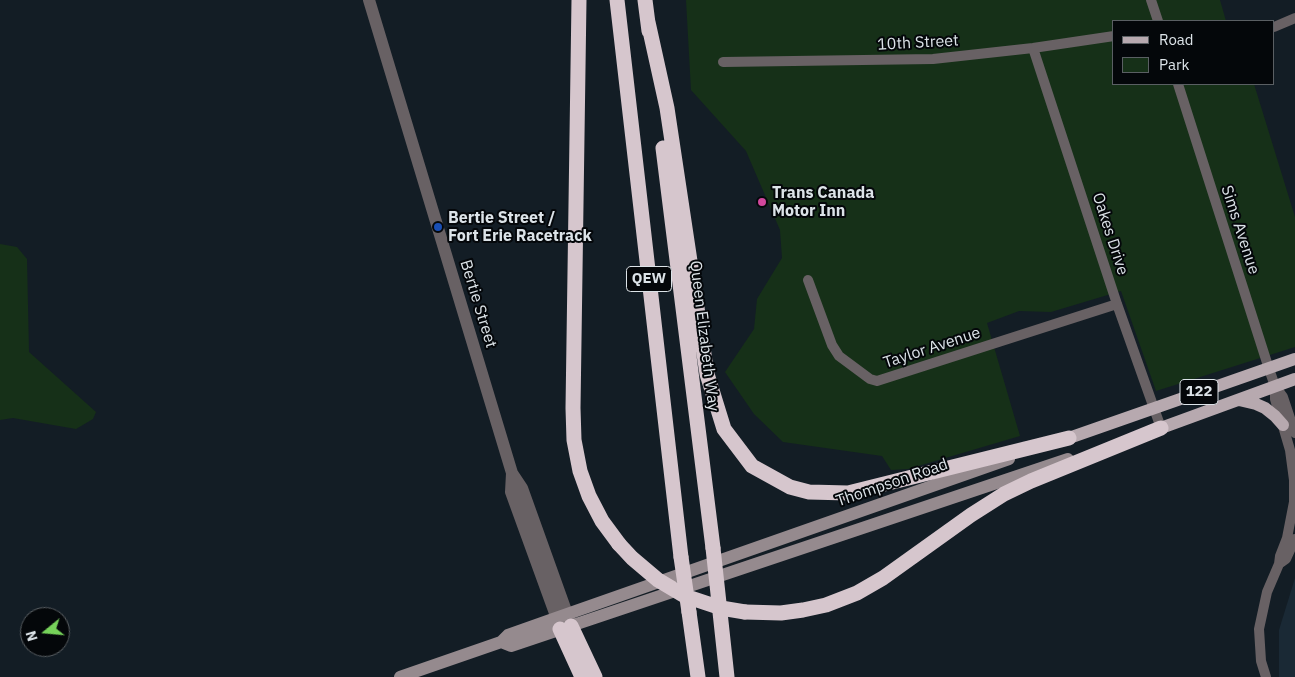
<!DOCTYPE html>
<html>
<head>
<meta charset="utf-8">
<style>
  body { margin:0 }
  #map { position:relative; width:1295px; height:677px; overflow:hidden; background:#131d25; font-family:"IBM Plex Sans",sans-serif }
  canvas { display:block }
  .legend { position:absolute; left:1112px; top:20px; width:162px; height:65px; box-sizing:border-box; background:#04070a; border:1px solid #5a5f63; margin:0; padding:6px 9px; list-style:none; font-size:15px; color:#dce3e8 }
  .legend li { display:flex; align-items:center; gap:10px; height:25px }
  .legend b { width:25px; border:1px solid #5a5f63 }
  .north { position:absolute; left:20px; top:607px; width:50px; height:50px; box-sizing:border-box; background:#04070a; border:1px solid #5a5f63; border-radius:50%; rotate:253deg; font-size:14px; font-weight:700; line-height:20px; text-align:center; color:#dce3e8 }
  .north::after { content:''; display:block; margin:auto; width:18px; height:22px; background:#76d25a; clip-path:polygon(50% 0,100% 100%,50% 72%,0 100%) }
</style>
</head>
<body>
<div id="map">
<canvas width="1295" height="677"></canvas>
<ul class="legend">
<li><b style="height:6px;background:#b7a9af"></b>Road</li>
<li><b style="height:14px;background:#163018"></b>Park</li>
</ul>
<div class="north">N</div>
</div>
<script>
const ctx = document.querySelector('canvas').getContext('2d');
ctx.lineJoin = 'round';
function fill(path, color) {
  ctx.fillStyle = color;
  ctx.fill(path, 'evenodd');
}
function toPath(rows) {
  const path = new Path2D();
  for (const r of rows) {
    path.moveTo(r[0], r[1]);
    for (let i = 2; i < r.length; i += 2) path.lineTo(r[i], r[i + 1]);
  }
  return path;
}
function stroke(path, color, width, dash) {
  ctx.strokeStyle = color;
  ctx.lineWidth = width;
  ctx.lineCap = dash ? 'butt' : 'round';
  ctx.setLineDash(dash || []);
  ctx.stroke(path);
}
function write(font, color, halo, rows, align = 'center') {
  ctx.font = font + ' "IBM Plex Sans",sans-serif';
  ctx.lineWidth = 4;
  ctx.setLineDash([]);
  ctx.textBaseline = 'middle';
  ctx.strokeStyle = halo;
  ctx.fillStyle = color;
  for (const [text, x, y, turn = 0] of rows) {
    ctx.save();
    ctx.translate(x, y);
    ctx.rotate((+turn || 0) * Math.PI / 180);
    ctx.textAlign = isNaN(turn) ? turn : align;
    if (halo) ctx.strokeText(text, 0, 0);
    ctx.fillText(text, 0, 0);
    ctx.restore();
  }
}
const built = toPath([
  [1295,578,1295,677,1279,677,1279,630]
]);
const green = toPath([
  [686,0,1220,0,1226,21,1114,21,1114,84,1254,84,1295,217,1295,347,1156,391,1121,291,1051,312,1019,311,987,323,1020,436,908,469,891,470,882,456,783,442,754,414,725,372,754,329,757,299,782,258,780,230,746,151,691,90],
  [0,244,17,247,27,259,29,352,96,412,93,419,76,429,13,418,0,420]
]);
const minor = toPath([
  [1151,0,1158,21],
  [1274,27,1295,18],
  [1033,48,1117,304,1161,428],
  [723,62,933,59,1033,48,1114,36],
  [1178,84,1269,369,1275,386,1283,397,1295,433],
  [808,280,832,345,839,356,870,379,877,381,1117,304],
  [1279,564,1286,559,1295,539],
  [1266,677,1261,661,1259,629,1267,592,1279,564,1280,556,1287,538,1294,502,1294,480,1290,450,1275,399,1275,386]
]);
const tertiary = toPath([
  [369,0,512,473,522,488,570,622],
  [512,473,511,492,560,627]
]);
const secondary = toPath([
  [501,642,511,646,1068,459],
  [400,677,501,642,508,635,556,618,1009,459]
]);
const primary = toPath([
  [1239,400,1256,404,1265,408,1275,416,1283,425],
  [1161,428,1295,379],
  [1069,438,1295,359]
]);
const motorway = toPath([
  [579,0,573,408,574,440,580,471,589,496,602,521,619,544],
  [617,0,681,557],
  [645,0,649,31],
  [648,22,667,108,707,374,724,429,752,466,790,487,809,492,848,493,1069,438],
  [663,148,713,548],
  [719,603,727,677],
  [689,612,698,677],
  [745,612,781,613,803,610,826,605,857,593,883,578,971,515,1004,494,1031,481,1161,428],
  [571,626,595,677],
  [560,629,582,677]
]);
const motorwayBridge = toPath([
  [619,544,632,558,658,580,685,596,721,608,745,612],
  [713,548,719,603],
  [681,557,689,612]
]);
const markers = [
  [762,202,5,"#d1479c"],
  [438,227,5,"#1a4fb4"]
];
const shields = [
  [649,279,45],
  [1199,392,38]
];
const shieldNames = [
  ["QEW",649,279],
  ["122",1199,392]
];
const streetNames = [
  ["10th Street",918,43,-3],
  ["Sims Avenue",1240,230,72],
  ["Oakes Drive",1110,234,72],
  ["Bertie Street",478,304,73],
  ["Queen Elizabeth Way",704,336,83],
  ["Taylor Avenue",932,348,-18],
  ["Thompson Road",892,483,-19]
];
const poiNames = [
  ["Trans Canada",772,193],
  ["Motor Inn",772,211],
  ["Bertie Street /",448,218],
  ["Fort Erie Racetrack",448,236]
];
fill(built, '#1a2935');
fill(green, '#163018');
stroke(minor, '#686164', 10);
stroke(tertiary, '#686164', 12);
stroke(secondary, '#958a8e', 12);
stroke(primary, '#b7a9af', 12);
stroke(motorway, '#d6c6cd', 15);
stroke(motorwayBridge, '#d6c6cd', 15);
for (const [x, y, r, color] of markers) {
  const dot = new Path2D();
  dot.arc(x, y, r, 0, 2 * Math.PI);
  ctx.fillStyle = color;
  ctx.fill(dot);
  stroke(dot, '#04070a', 2);
}
for (const [x, y, w] of shields) {
  const box = new Path2D();
  box.roundRect(x - w / 2, y - 12.5, w, 25, 4);
  ctx.fillStyle = '#04070a';
  ctx.fill(box);
  stroke(box, '#dce3e8', 1);
}
write('bold 15px', '#dce3e8', null, shieldNames);
write('16px', '#dce3e8', '#04070a', streetNames);
write('bold 16px', '#dce3e8', '#04070a', poiNames, 'left');
</script>
</body>
</html>
